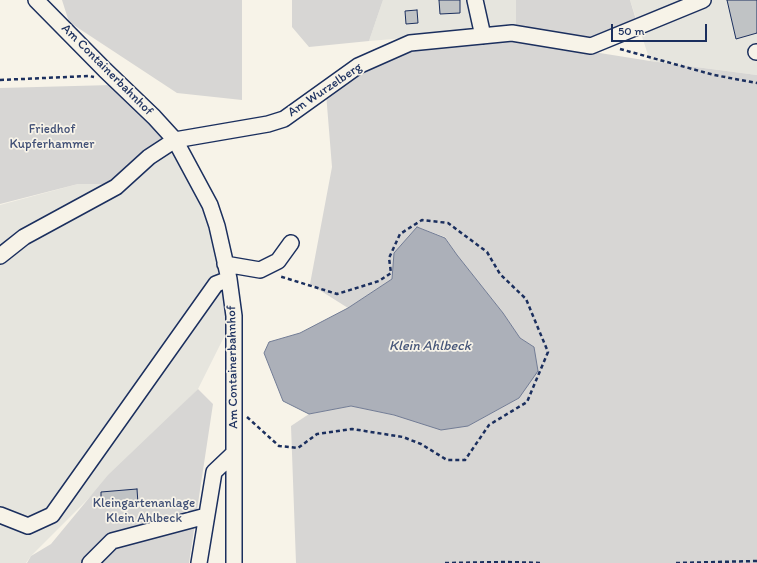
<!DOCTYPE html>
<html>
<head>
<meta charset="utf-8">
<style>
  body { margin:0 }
  #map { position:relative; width:757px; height:563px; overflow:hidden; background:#f7f3e8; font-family:Itim,sans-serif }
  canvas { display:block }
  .scale { position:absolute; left:611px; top:24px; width:96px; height:18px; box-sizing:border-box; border:2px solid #1b2f5e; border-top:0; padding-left:5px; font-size:12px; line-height:14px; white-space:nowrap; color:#1b2f5e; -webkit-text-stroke:3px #f7f3e8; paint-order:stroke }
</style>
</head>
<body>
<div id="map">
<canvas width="757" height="563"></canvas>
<div class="scale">50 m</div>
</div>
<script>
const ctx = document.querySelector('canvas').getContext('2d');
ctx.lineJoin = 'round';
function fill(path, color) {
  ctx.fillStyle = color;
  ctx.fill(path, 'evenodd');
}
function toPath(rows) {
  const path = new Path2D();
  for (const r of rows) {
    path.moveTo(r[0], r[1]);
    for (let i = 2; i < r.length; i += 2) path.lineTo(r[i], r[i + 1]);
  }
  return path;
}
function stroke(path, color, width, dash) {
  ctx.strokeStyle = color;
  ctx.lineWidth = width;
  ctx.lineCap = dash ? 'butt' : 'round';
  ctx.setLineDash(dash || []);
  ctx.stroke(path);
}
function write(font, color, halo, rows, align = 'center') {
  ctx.font = font + ' Itim,sans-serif';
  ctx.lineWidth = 3.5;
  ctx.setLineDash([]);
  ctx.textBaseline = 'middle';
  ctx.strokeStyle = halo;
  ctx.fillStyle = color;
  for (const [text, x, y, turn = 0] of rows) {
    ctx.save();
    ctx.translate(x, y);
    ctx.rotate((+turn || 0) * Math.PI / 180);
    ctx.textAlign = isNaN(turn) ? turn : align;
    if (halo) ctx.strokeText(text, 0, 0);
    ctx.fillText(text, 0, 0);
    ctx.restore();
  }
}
const built = toPath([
  [383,0,516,0,516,29,369,41],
  [630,0,757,0,757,75,650,61],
  [165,139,212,219,231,323,198,389,31,556,26,563,0,563,0,205,78,184,119,184]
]);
const green = toPath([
  [62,0,242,0,242,100,177,93,69,22],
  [292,0,383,0,369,41,309,47,292,27],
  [516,0,630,0,637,23,595,39,516,29],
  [512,39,650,61,757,75,757,563,296,563,291,426,309,414,351,406,394,415,468,426,519,398,534,347,520,338,503,313,457,255,445,237,417,227,394,253,392,279,348,308,310,284,332,167,326,93,362,70,410,50],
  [112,85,165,139,119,184,78,184,0,204,0,88],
  [198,389,213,404,189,563,27,563,31,556,51,544,108,475]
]);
const water = toPath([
  [417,227,445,238,457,255,503,313,520,338,534,347,538,371,519,398,468,426,441,430,394,415,351,406,309,414,283,401,264,353,269,342,300,333,348,308,392,279,394,253,417,227]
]);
const building = toPath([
  [439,0,460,0,460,13,440,14,439,0],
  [727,0,757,0,757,33,736,39,727,0],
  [417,10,418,23,406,24,405,11,417,10],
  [137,489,138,504,101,507,101,492,137,489]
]);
const path = toPath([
  [620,49,714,75,757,83],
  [0,80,89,76,94,77],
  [247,417,279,446,298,448,317,434,352,429,403,437,421,444,447,460,465,460,489,425,527,402,548,352,526,299,500,274,487,252,448,223,422,220,400,234,389,258,391,273,379,281,337,294,279,276],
  [445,563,507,562,543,563],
  [676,563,757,561]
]);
const minor = toPath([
  [36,0,105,70,154,117,175,140,210,205,217,226,229,279,234,316,234,563],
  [475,0,483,36],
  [756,52,757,52],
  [0,256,24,237,116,187,149,157,175,140,268,124,284,119,358,66,410,43,512,33,591,46,703,0],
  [225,264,260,270,278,261,291,243],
  [0,515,28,526,52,515,216,284,229,279],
  [90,563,112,541,206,516],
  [199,563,214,472,234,453]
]);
const streetNames = [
  ["Am Containerbahnhof",107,70,45],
  ["Am Wurzelberg",325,90,-34],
  ["Am Containerbahnhof",233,367,-91]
];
const parkNames = [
  ["Friedhof",52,130],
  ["Kupferhammer",52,145],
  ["Kleingartenanlage",144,504],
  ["Klein Ahlbeck",144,519]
];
const waterNames = [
  ["Klein Ahlbeck",430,346]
];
fill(built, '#e6e5de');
fill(green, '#d7d6d4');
fill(water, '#acb0b9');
stroke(water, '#727c95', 1);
fill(building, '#c0c3c5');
stroke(building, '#1b2f5e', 1);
stroke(minor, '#1b2f5e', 18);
stroke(path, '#1b2f5e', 2.5, [4, 3]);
stroke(minor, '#f7f3e8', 15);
write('13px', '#1b2f5e', '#f7f3e8', streetNames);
write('13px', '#415076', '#f7f3e8', parkNames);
write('italic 14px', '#465679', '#f7f3e8', waterNames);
</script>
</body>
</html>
